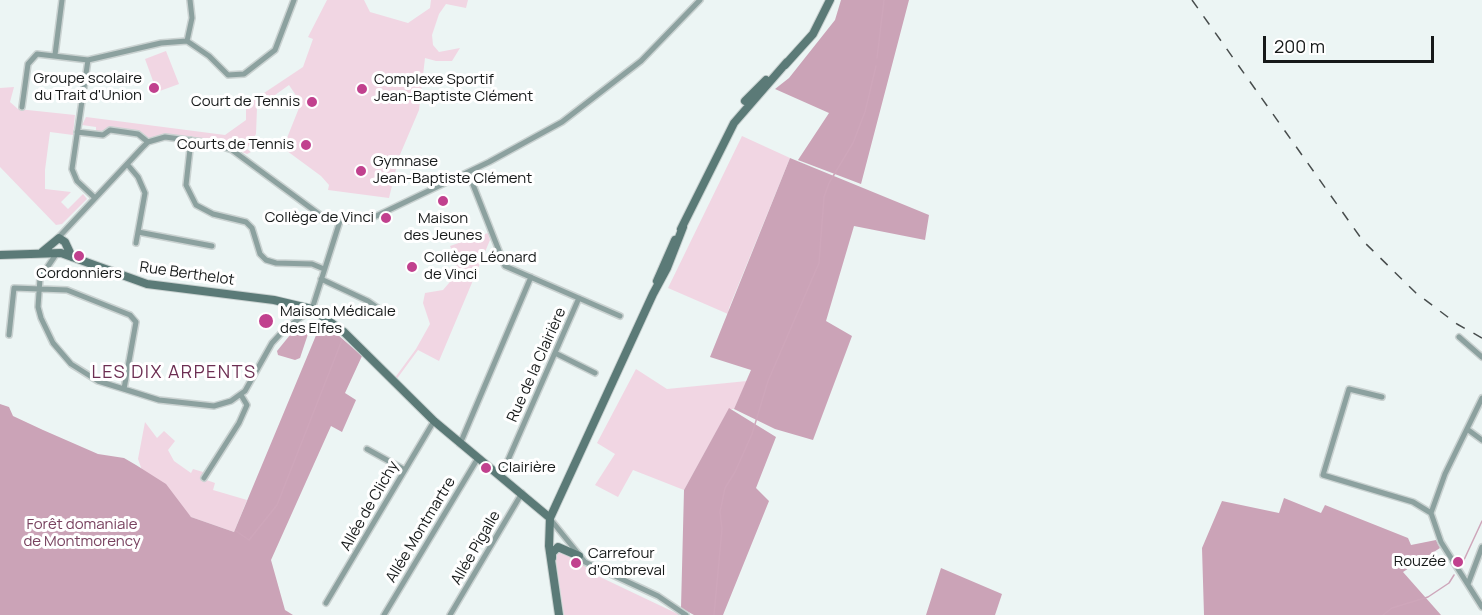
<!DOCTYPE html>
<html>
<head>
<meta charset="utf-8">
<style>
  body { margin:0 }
  #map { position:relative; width:1482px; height:615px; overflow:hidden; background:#ecf5f4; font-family:Manrope,sans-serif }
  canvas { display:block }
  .scale { position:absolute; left:1263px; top:36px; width:171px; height:27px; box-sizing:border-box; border:3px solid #161919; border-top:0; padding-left:8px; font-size:18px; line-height:21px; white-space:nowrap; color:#161919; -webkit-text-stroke:4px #fff; paint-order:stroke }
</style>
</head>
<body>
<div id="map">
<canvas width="1482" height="615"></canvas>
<div class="scale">200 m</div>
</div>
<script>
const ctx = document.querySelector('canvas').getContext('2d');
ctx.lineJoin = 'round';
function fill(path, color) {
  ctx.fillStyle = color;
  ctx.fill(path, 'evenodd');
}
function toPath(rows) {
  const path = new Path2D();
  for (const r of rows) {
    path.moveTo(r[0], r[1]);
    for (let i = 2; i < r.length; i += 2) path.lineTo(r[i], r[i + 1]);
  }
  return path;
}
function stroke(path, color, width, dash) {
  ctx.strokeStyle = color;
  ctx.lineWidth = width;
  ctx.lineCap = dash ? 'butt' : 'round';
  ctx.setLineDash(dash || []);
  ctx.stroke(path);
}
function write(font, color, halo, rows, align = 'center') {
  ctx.font = font + ' Manrope,sans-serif';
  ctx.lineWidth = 6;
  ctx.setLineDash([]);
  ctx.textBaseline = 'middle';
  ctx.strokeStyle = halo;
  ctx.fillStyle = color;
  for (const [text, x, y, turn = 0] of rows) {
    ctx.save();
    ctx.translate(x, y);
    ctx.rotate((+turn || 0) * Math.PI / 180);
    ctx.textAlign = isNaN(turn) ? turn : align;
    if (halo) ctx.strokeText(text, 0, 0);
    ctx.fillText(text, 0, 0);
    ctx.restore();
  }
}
const green = toPath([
  [327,0,364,0,370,12,408,23,430,8,431,0,468,0,466,8,446,4,439,14,432,35,433,45,439,52,460,48,452,61,436,61,425,58,419,110,399,157,389,198,328,190,329,185,321,176,283,148,301,103,289,85,257,108,256,134,247,149,251,152,247,154,213,141,163,134,149,140,138,131,110,127,102,132,96,132,96,127,82,125,86,117,225,135,246,120,246,105,303,67,313,39,308,37],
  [166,51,179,84,157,92,145,59],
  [14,87,10,102,18,109,75,115,73,135,50,132,45,170,45,189,71,192,61,202,68,209,83,194,87,199,62,224,56,225,0,167,0,88],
  [742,136,790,158,729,308,728,314,668,288],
  [488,233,490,240,439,361,418,350,396,380,394,379,416,349,430,324,423,303,425,293,443,290,455,276,457,261,450,246],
  [636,369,667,389,747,381,734,409,729,409,684,490,633,470,618,497,595,485,615,454,597,443],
  [145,422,157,438,164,431,175,441,168,450,174,461,191,473,193,469,203,472,201,478,215,483,213,490,247,500,234,532,191,517,143,473,138,459],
  [563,551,598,576,680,615,564,615,555,554]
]);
const forest = toPath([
  [841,0,909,0,861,184,798,160,829,113,775,89,789,78,835,20],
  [790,158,929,215,925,240,854,226,826,321,852,336,813,440,775,429,734,409,751,370,710,357],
  [322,321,362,356,345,393,356,400,342,432,331,426,271,560,285,610,293,615,0,615,0,404,9,407,13,416,43,430,98,454,124,458,136,465,166,484,191,517,234,532],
  [729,408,776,437,756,488,769,501,723,615,694,615,681,608,684,490],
  [1284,498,1321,513,1325,505,1408,538,1411,545,1436,540,1440,548,1403,572,1441,615,1204,615,1202,548,1222,501,1279,513],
  [941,568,1002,594,995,615,926,615]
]);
const water = toPath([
  [305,327,309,331,300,358,295,360,278,355,277,351,290,335]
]);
const stream = toPath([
  [877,58,884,0],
  [236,531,249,540,277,505,342,340],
  [1463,562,1482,521],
  [714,615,722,529,720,512,725,488,735,472,752,434,768,381,819,263,824,197,829,183,853,143,865,112,876,66],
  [1383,615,1392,608,1428,597,1449,583,1454,575]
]);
const street = toPath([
  [187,41,209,56,228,75,244,74,275,50,294,0],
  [187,41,192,18,190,0],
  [55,55,62,0],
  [88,60,72,169,77,181,94,197],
  [22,107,28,64,37,54,88,60,161,43,187,41],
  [77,132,103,135,110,130,138,134,148,142],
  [191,140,186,185,196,205,213,214,246,222,252,228,260,254,266,260,276,263,312,264,324,269],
  [127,164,138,177,145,193,136,243],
  [468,172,505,266,620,316],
  [138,232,212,246],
  [57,239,142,148,148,142,165,137,211,143,232,150,323,217,351,221,372,218,489,162,562,122,641,61,700,0],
  [57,253,40,278,38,307,41,318,53,343,71,364,98,381,159,400,214,406,231,401,245,391,272,343,284,330,312,309,340,221],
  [321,279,368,301,385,313],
  [9,335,14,288,67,290,130,315,136,322,124,389],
  [1459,337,1482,357],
  [555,353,595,373],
  [1382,397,1349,389,1323,475,1413,502,1431,513],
  [1482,398,1445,474,1431,513,1441,542,1482,607],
  [1467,429,1482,440],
  [460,444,531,277],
  [367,449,405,470],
  [501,476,579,298],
  [204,478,239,423,247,405,241,395],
  [551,520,585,562,658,596,686,615],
  [1468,584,1482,547],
  [326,603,434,421],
  [384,615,478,458],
  [450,615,522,493]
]);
const secondary = toPath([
  [785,65,813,34,830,0],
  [745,101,766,80],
  [681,229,734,123,787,62],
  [42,252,59,238,65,242,72,257],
  [0,255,61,253,147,284,274,300,312,309,344,332,434,421,550,518],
  [657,281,675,240],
  [552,558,552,553,558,547,579,556],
  [559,615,549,546,550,518,653,294,667,268,683,227]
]);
const rail = toPath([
  [1192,0,1363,241,1416,293,1457,324,1482,338]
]);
const markers = [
  [154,88,6,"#c1418e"],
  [362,89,6,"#c1418e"],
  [312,102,6,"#c1418e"],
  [306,145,6,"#c1418e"],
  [361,171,6,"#c1418e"],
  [443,201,6,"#c1418e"],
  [386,218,6,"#c1418e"],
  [79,256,6,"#c1418e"],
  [412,267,6,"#c1418e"],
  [266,321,8,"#c1418e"],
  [486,468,6,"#c1418e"],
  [1458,562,6,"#c1418e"],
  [576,563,6,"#c1418e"]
];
const poiNames = [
  ["Groupe scolaire",142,79,"right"],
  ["du Trait d'Union",142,96,"right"],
  ["Complexe Sportif",374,80],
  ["Jean-Baptiste Clément",374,97],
  ["Court de Tennis",300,102,"right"],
  ["Courts de Tennis",294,145,"right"],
  ["Gymnase",373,162],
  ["Jean-Baptiste Clément",373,179],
  ["Collège de Vinci",374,218,"right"],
  ["Maison",443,219,"center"],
  ["des Jeunes",443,236,"center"],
  ["Collège Léonard",424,258],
  ["de Vinci",424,275],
  ["Cordonniers",79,274,"center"],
  ["Maison Médicale",280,312],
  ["des Elfes",280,329],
  ["Clairière",498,468],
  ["Carrefour",588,554],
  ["d'Ombreval",588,571],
  ["Rouzée",1446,562,"right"]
];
const streetNames = [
  ["Rue Berthelot",187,274,8],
  ["Rue de la Clairière",537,365,-66],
  ["Allée de Clichy",370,506,-60],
  ["Allée Montmartre",421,530,-59],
  ["Allée Pigalle",476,548,-60]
];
const parkNames = [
  ["Forêt domaniale",82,525],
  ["de Montmorency",82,542]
];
const quarterNames = [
  ["LES DIX ARPENTS",174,373]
];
fill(green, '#f1d6e3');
fill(forest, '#cba3b7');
fill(water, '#cea6ba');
stroke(stream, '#cea6ba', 1.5);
stroke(street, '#cad2d1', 8);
stroke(secondary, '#cad2d1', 10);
stroke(street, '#8ca19f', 5);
stroke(secondary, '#5b7a77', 8);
stroke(rail, '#484d4d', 1.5, [10, 10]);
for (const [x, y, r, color] of markers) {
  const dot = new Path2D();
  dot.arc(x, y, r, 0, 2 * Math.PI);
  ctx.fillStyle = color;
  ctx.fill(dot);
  stroke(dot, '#fff', 2);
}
write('15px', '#161919', '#fff', poiNames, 'left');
write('15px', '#161919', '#fff', streetNames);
write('15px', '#78425f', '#fff', parkNames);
ctx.letterSpacing = '1.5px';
write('18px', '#6c2e52', '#fff', quarterNames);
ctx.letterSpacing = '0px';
</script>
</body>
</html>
